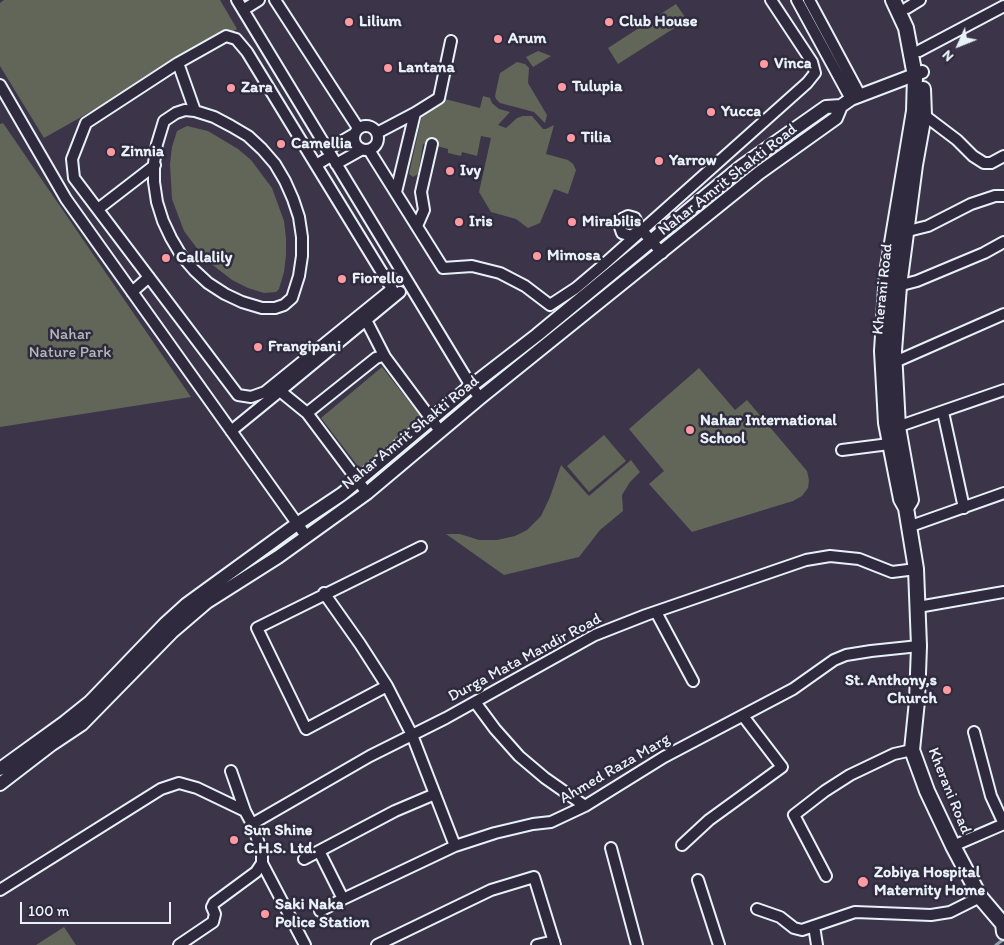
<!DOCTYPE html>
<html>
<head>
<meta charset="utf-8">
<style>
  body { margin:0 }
  #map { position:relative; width:1004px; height:945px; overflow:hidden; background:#3c3449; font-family:Itim,sans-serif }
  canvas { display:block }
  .north { position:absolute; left:934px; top:20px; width:50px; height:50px; -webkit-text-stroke:4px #2f2a3d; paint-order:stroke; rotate:226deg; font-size:14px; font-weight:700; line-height:20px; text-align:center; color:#e8f1f8 }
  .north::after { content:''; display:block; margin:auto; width:18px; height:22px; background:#e8f1f8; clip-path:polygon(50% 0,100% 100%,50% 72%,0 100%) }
  .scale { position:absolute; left:20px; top:902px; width:151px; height:22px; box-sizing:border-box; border:2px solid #e8f1f8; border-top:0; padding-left:6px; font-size:15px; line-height:18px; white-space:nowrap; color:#e8f1f8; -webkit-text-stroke:4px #2f2a3d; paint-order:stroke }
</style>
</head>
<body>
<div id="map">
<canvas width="1004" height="945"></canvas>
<div class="north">N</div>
<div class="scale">100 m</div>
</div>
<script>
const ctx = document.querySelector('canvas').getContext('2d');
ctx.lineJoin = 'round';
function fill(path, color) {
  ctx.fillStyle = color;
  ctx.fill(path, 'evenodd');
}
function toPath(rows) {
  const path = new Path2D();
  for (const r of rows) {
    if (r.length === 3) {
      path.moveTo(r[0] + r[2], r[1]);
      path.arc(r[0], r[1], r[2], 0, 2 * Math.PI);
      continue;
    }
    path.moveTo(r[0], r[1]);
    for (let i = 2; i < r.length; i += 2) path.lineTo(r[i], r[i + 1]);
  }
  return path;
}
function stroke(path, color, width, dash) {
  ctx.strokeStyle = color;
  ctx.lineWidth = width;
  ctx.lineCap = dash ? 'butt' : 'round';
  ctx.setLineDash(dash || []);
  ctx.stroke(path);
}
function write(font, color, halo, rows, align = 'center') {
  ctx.font = font + ' Itim,sans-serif';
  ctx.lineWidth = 5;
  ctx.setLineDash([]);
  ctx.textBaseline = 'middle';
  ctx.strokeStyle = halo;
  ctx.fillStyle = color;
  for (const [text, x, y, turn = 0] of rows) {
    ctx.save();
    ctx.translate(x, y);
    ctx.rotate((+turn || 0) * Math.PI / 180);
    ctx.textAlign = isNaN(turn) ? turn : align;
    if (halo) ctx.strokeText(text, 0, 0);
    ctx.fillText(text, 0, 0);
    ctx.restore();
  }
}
const green = toPath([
  [4,0,220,0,237,29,44,138,0,66,0,3],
  [676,4,687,20,618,64,608,48],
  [538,51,551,56,533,67,526,57],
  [517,62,525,64,529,68,528,83,547,115,545,123,534,112,500,103,496,99,495,96,500,73],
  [483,96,490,98,492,103,499,109,510,112,498,125,506,128,517,118,523,116,532,116,543,129,546,129,554,125,546,154,568,160,573,164,576,170,568,194,554,189,540,223,528,228,516,219,491,212,479,192,491,138,481,136,477,156,462,152,461,156,448,153,448,149,437,146,437,148,423,144,418,174,413,177,409,174,422,115,445,99,480,108],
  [3,123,191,397,0,427,0,124],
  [187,126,208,131,238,149,251,160,272,188,284,221,286,238,286,255,284,272,279,289,276,292,264,293,248,288,232,280,205,259,184,231,172,199,170,164,172,147,177,131],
  [382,367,424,421,364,474,321,418],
  [699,368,735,410,747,400,807,471,809,480,808,488,802,496,793,501,692,532,649,484,664,471,629,429],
  [604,435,626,461,589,492,567,466],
  [631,460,640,472,630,482,622,495,623,511,600,530,579,557,504,575,446,534,460,534,479,540,497,540,515,536,527,530,541,516,550,497,561,465,589,496],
  [64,927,76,945,36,945]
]);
const stream = toPath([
  [996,945,1004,939]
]);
const minor = toPath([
  [237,0,471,386,480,398],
  [275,0,358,128],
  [797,0,851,99],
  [809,0,860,95],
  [907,8,920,0],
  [243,10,259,0],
  [919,51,1004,6],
  [178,63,195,111],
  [0,85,66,199,306,536],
  [185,110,195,111,214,117,231,126,248,136,262,149,275,164,285,181,293,199,299,217,302,237,302,256,299,276,292,298,284,305,275,308,262,308,242,302,225,294,208,283,194,270,181,255,171,238,163,221,157,202,154,182,154,163,157,144,164,121,176,113,185,110],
  [920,113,924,115,957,140,973,156,984,163,991,163,1004,156],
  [366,138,12],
  [377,133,415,113,439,98,451,41],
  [327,150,354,134],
  [369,150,443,268,472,266,500,273,525,286,550,305,576,288,602,266,807,83,815,73,812,62,771,0],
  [336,164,361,150],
  [316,165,392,289,265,392,251,397,238,395,74,178,72,159,86,123,178,63,226,36,236,39,247,52,316,165,331,156],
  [396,192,415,113],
  [98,209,155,165],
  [417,226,424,210,421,192,432,144],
  [637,232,631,236,622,233,620,227,622,219,628,216,635,218,639,227,662,253],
  [900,233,928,226,971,204,995,196,1004,196],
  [894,287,917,281,984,253,1004,242],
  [132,292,149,277],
  [366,320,385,357,440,431],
  [895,362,1004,314],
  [280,391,400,292],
  [943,412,964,508],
  [307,413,376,358,382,356,385,357],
  [894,428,1004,390],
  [231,431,280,391,307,413,367,493],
  [842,450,897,443],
  [908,527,1004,493],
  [324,593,360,644,387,686,412,735,455,846],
  [918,607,1004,592],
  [656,612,693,681],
  [387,686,306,729,257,628,421,547],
  [475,702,495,729,519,756,545,778,585,806],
  [974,732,991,796,1004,824],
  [231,771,245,811],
  [252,824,370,756,446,718,595,635,646,615,806,560,830,556,859,559,892,572,916,569],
  [682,845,709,820,782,767,743,716],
  [953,846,1004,824],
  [611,848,637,945],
  [319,851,343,899],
  [304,859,395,811,435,794],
  [262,863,305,945],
  [826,876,794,815,825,791,850,775,894,754,912,750],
  [698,880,719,945],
  [0,890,161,789,179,783,197,788,245,811,252,824,262,852,262,863,256,872,214,903,212,907,215,914,213,922,179,945],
  [757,909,780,917,794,928,802,930,855,912,931,915,950,912,980,897],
  [320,911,343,899,455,846,495,833,533,824,551,822,585,806,664,757,793,689,834,660,846,655,871,651,919,646],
  [814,926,817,945],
  [377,945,491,890,534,877,555,945],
  [537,945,554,941]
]);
const tertiary = toPath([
  [0,769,65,722,90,702,165,624,187,604,297,524,342,494,471,386,537,335,742,166,826,107,841,106,851,99,922,72],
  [0,784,52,744,82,724,172,632,207,602,278,557,367,493,480,398,759,173,836,118,841,106]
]);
const secondary = toPath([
  [893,0,906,28,915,76,914,111,887,273,882,351,886,423,901,499,906,508,916,569,919,646,917,701,912,750,927,791,953,846,980,897,1003,924,1004,932],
  [906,508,911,500,898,427,894,351,899,286,915,165,924,115,923,89]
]);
const markers = [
  [349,22,5,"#ff9aa2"],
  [609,22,5,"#ff9aa2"],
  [498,39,5,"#ff9aa2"],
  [764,64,5,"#ff9aa2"],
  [388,68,5,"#ff9aa2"],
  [562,87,5,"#ff9aa2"],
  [231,88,5,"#ff9aa2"],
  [711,112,5,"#ff9aa2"],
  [571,138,5,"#ff9aa2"],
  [281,144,5,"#ff9aa2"],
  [111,152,5,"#ff9aa2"],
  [659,161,5,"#ff9aa2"],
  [450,171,5,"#ff9aa2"],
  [459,222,5,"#ff9aa2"],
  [572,222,5,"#ff9aa2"],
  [537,256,5,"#ff9aa2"],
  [166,258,5,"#ff9aa2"],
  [342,279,5,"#ff9aa2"],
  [258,347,5,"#ff9aa2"],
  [690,430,5,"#ff9aa2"],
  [947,690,5,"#ff9aa2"],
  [234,840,5,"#ff9aa2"],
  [863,882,6,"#ff9aa2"],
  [265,914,5,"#ff9aa2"]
];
const poiNames = [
  ["Lilium",359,22],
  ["Club House",619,22],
  ["Arum",508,39],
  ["Vinca",774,64],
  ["Lantana",398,68],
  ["Tulupia",572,87],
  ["Zara",241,88],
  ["Yucca",721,112],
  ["Tilia",581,138],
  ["Camellia",291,144],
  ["Zinnia",121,152],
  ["Yarrow",669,161],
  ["Ivy",460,171],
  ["Iris",469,222],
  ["Mirabilis",582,222],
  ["Mimosa",547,256],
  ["Callalily",176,258],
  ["Fiorello",352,279],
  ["Frangipani",268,347],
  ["Nahar International",700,421],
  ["School",700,439],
  ["St. Anthony,s",937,681,"right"],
  ["Church",937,699,"right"],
  ["Sun Shine",244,831],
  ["C.H.S. Ltd.",244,849],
  ["Zobiya Hospital",874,873],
  ["Maternity Home",874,891],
  ["Saki Naka",275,905],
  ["Police Station",275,923]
];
const streetNames = [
  ["Nahar Amrit Shakti Road",728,180,-38],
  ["Kherani Road",883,289,-84],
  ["Nahar Amrit Shakti Road",411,433,-39],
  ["Durga Mata Mandir Road",525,658,-28],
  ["Ahmed Raza Marg",615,769,-30],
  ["Kherani Road",949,791,68]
];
const parkNames = [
  ["Nahar",70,335],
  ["Nature Park",70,353]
];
fill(green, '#626658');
stroke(stream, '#8d9fab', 3);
stroke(minor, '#e8f1f8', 14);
stroke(tertiary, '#e8f1f8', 16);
stroke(secondary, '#e8f1f8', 18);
stroke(minor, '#2f2a3d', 10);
stroke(tertiary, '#2f2a3d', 12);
stroke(secondary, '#2f2a3d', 14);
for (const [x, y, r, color] of markers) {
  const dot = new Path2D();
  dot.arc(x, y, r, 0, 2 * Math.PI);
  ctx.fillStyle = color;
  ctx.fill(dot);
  stroke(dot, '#2f2a3d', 2);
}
write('bold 16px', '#e8f1f8', '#2f2a3d', poiNames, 'left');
write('16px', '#e8f1f8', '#2f2a3d', streetNames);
write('16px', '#b2b9b8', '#2f2a3d', parkNames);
</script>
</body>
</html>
